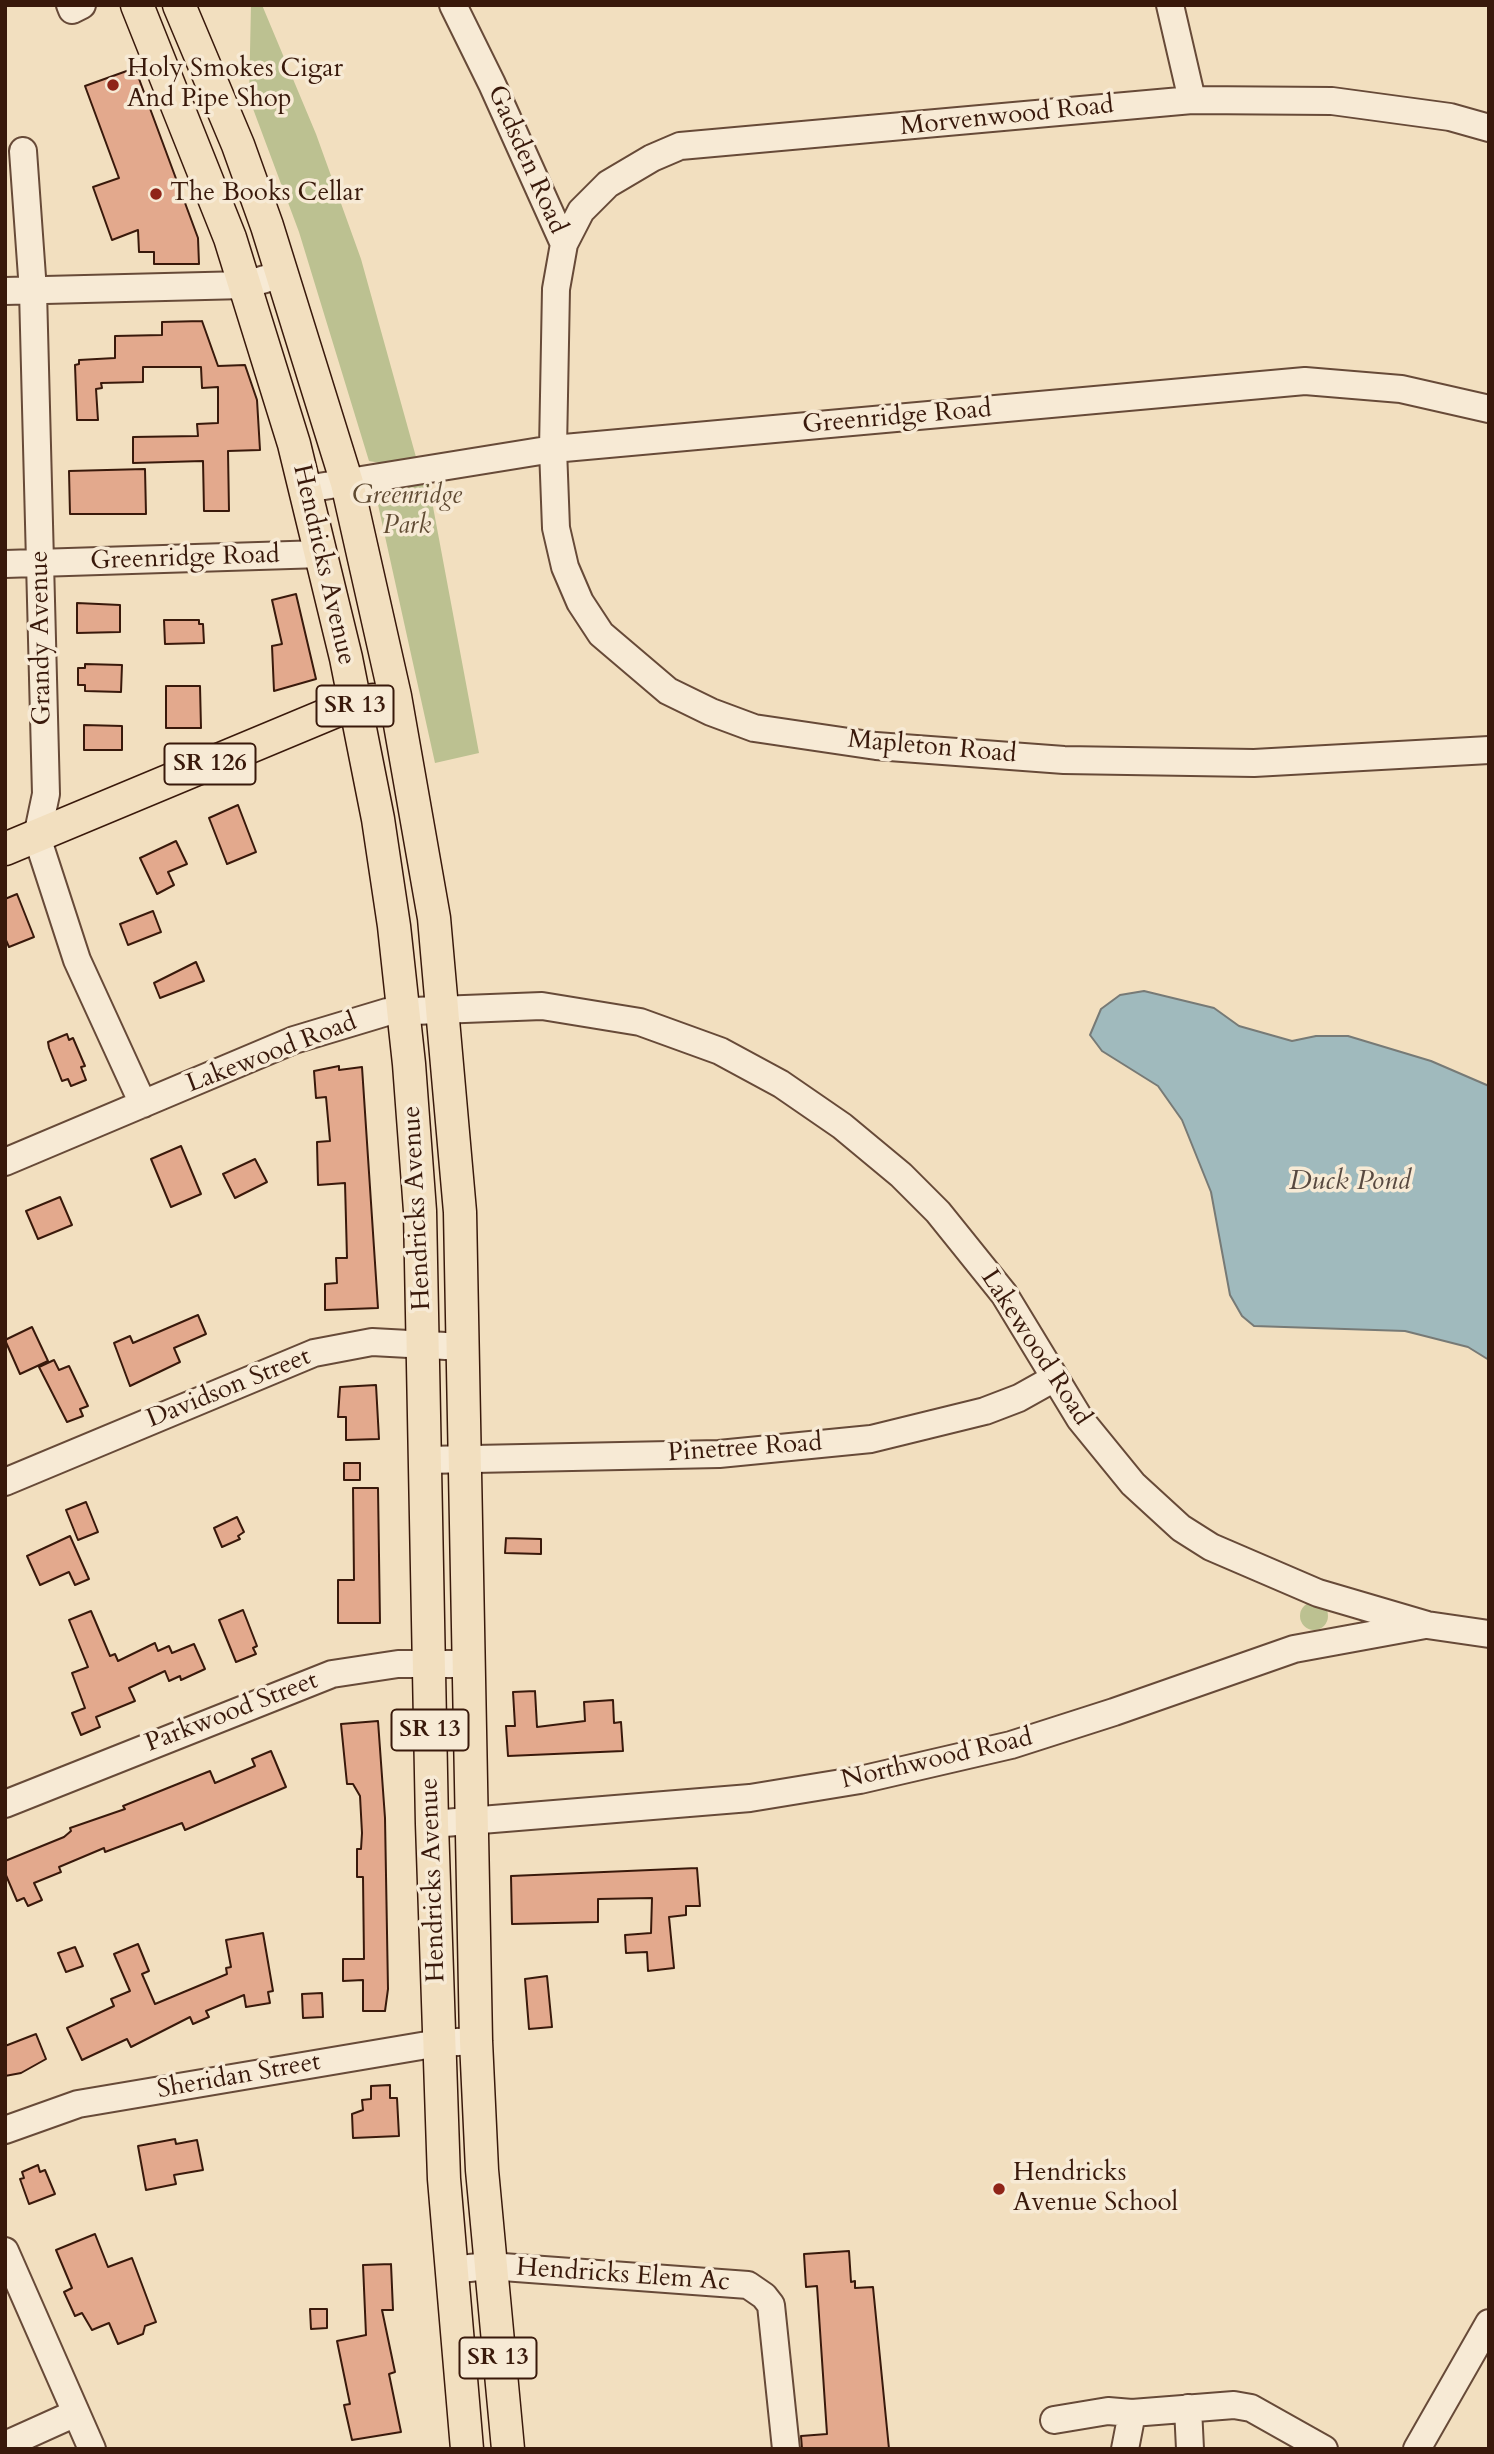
<!DOCTYPE html>
<html>
<head>
<meta charset="utf-8">
<style>
  body { margin:0 }
  #map { position:relative; width:1494px; height:2454px; overflow:hidden; background:#f2dfbf; font-family:Cardo,serif }
  canvas { display:block }
  .frame { position:absolute; inset:0; border:7px solid #39190b; pointer-events:none }
</style>
</head>
<body>
<div id="map">
<canvas width="1494" height="2454"></canvas>
<div class="frame"></div>
</div>
<script>
const ctx = document.querySelector('canvas').getContext('2d');
ctx.lineJoin = 'round';
function fill(path, color) {
  ctx.fillStyle = color;
  ctx.fill(path, 'evenodd');
}
function toPath(rows) {
  const path = new Path2D();
  for (const r of rows) {
    if (r.length === 3) {
      path.moveTo(r[0] + r[2], r[1]);
      path.arc(r[0], r[1], r[2], 0, 2 * Math.PI);
      continue;
    }
    path.moveTo(r[0], r[1]);
    for (let i = 2; i < r.length; i += 2) path.lineTo(r[i], r[i + 1]);
  }
  return path;
}
function stroke(path, color, width, dash) {
  ctx.strokeStyle = color;
  ctx.lineWidth = width;
  ctx.lineCap = dash ? 'butt' : 'round';
  ctx.setLineDash(dash || []);
  ctx.stroke(path);
}
function write(font, color, halo, rows, align = 'center') {
  ctx.font = font + ' Cardo,serif';
  ctx.lineWidth = 7;
  ctx.setLineDash([]);
  ctx.textBaseline = 'middle';
  ctx.strokeStyle = halo;
  ctx.fillStyle = color;
  for (const [text, x, y, turn = 0] of rows) {
    ctx.save();
    ctx.translate(x, y);
    ctx.rotate((+turn || 0) * Math.PI / 180);
    ctx.textAlign = isNaN(turn) ? turn : align;
    if (halo) ctx.strokeText(text, 0, 0);
    ctx.fillText(text, 0, 0);
    ctx.restore();
  }
}
const green = toPath([
  [251,5,262,5,316,134,361,259,416,457,386,464,369,461,299,232,249,98],
  [428,480,479,753,435,763,377,500,384,490,404,483],
  [1314,1616,14]
]);
const water = toPath([
  [1144,991,1214,1008,1239,1026,1292,1041,1316,1036,1348,1036,1431,1061,1489,1086,1489,1360,1468,1347,1405,1331,1254,1326,1242,1316,1230,1295,1211,1192,1182,1120,1158,1086,1102,1051,1090,1035,1101,1009,1120,995,1144,991]
]);
const building = toPath([
  [135,68,198,238,199,264,154,264,154,252,139,252,138,230,112,240,93,187,119,178,85,86,135,68],
  [202,321,218,366,245,365,257,400,260,450,228,451,229,511,204,511,203,461,133,463,133,437,198,436,197,424,218,423,218,387,202,388,201,367,143,367,143,382,101,383,102,388,96,389,98,420,77,420,75,365,79,364,79,360,115,358,115,336,162,335,162,322,202,321],
  [145,469,146,514,70,514,69,471,145,469],
  [296,594,316,679,274,691,272,646,282,644,272,600,296,594],
  [77,603,120,605,120,632,77,633,77,603],
  [164,620,199,620,199,624,203,624,204,643,165,644,164,620],
  [85,664,122,665,121,692,85,691,85,685,78,685,78,668,85,668,85,664],
  [166,686,200,686,201,728,166,728,166,686],
  [84,725,122,726,122,750,84,750,84,725],
  [238,805,256,852,227,864,209,818,238,805],
  [176,841,187,864,168,872,174,885,157,894,140,858,176,841],
  [17,894,34,937,9,947,5,938,5,899,17,894],
  [153,911,161,932,128,945,120,924,153,911],
  [196,962,204,981,160,998,154,983,196,962],
  [67,1034,69,1040,73,1038,85,1066,81,1067,86,1080,71,1086,68,1079,62,1081,49,1048,48,1042,67,1034],
  [339,1066,339,1070,362,1067,378,1308,325,1310,325,1284,337,1283,336,1258,347,1258,345,1183,318,1185,317,1142,330,1141,326,1097,316,1098,314,1071,339,1066],
  [181,1146,201,1194,171,1207,151,1159,181,1146],
  [255,1159,267,1182,235,1198,223,1174,255,1159],
  [60,1197,72,1225,38,1239,26,1211,60,1197],
  [198,1315,206,1334,174,1348,180,1362,130,1386,114,1343,130,1336,133,1343,198,1315],
  [32,1327,48,1361,20,1374,5,1340,32,1327],
  [54,1360,59,1370,69,1366,88,1406,80,1409,83,1416,67,1422,39,1367,54,1360],
  [376,1385,379,1439,346,1440,346,1417,338,1417,340,1387,376,1385],
  [344,1463,360,1463,360,1480,344,1480,344,1463],
  [353,1488,378,1488,380,1623,338,1623,338,1580,354,1580,353,1488],
  [86,1502,98,1532,78,1540,66,1510,86,1502],
  [237,1517,244,1532,238,1536,240,1539,222,1547,214,1528,237,1517],
  [70,1536,89,1579,75,1585,69,1572,40,1585,27,1556,70,1536],
  [506,1538,541,1539,541,1554,505,1553,506,1538],
  [243,1610,257,1646,253,1648,256,1654,236,1662,219,1620,243,1610],
  [91,1611,110,1656,115,1654,118,1661,155,1643,158,1651,169,1646,172,1653,194,1644,205,1669,181,1680,180,1676,169,1681,165,1671,129,1688,135,1701,96,1717,100,1727,81,1735,72,1713,85,1708,72,1673,88,1667,69,1620,91,1611],
  [535,1691,537,1727,585,1721,584,1702,613,1700,614,1723,621,1722,623,1751,508,1756,506,1726,515,1726,513,1692,535,1691],
  [378,1721,385,1818,388,1989,385,2011,363,2011,363,1980,343,1981,343,1959,364,1959,363,1877,357,1877,357,1849,361,1849,362,1833,360,1796,353,1784,347,1784,341,1724,378,1721],
  [271,1751,286,1787,185,1830,182,1823,105,1852,104,1848,59,1867,61,1872,34,1883,42,1900,28,1906,24,1898,17,1901,5,1873,5,1861,64,1837,71,1831,70,1828,125,1809,123,1806,210,1771,215,1783,255,1766,252,1759,271,1751],
  [697,1868,700,1906,686,1906,686,1915,669,1917,674,1968,648,1971,647,1952,626,1953,625,1935,651,1933,652,1898,598,1899,598,1922,512,1924,511,1876,697,1868],
  [263,1933,273,1991,268,1992,270,2003,246,2007,244,1995,206,2011,209,2017,193,2024,190,2017,131,2047,127,2039,82,2060,67,2028,114,2006,111,1999,130,1991,114,1954,138,1944,149,1971,142,1974,155,2004,227,1974,226,1968,231,1967,226,1940,263,1933],
  [75,1947,83,1966,66,1972,58,1953,75,1947],
  [547,1976,552,2027,529,2029,525,1979,547,1976],
  [322,1993,323,2017,303,2018,302,1994,322,1993],
  [36,2034,46,2059,21,2073,5,2076,5,2046,36,2034],
  [390,2085,390,2098,397,2098,399,2136,353,2138,352,2114,363,2110,362,2100,371,2099,371,2086,390,2085],
  [175,2139,176,2144,197,2140,203,2170,174,2175,176,2184,146,2190,138,2146,175,2139],
  [38,2165,40,2172,45,2170,55,2194,29,2204,20,2179,24,2178,22,2172,38,2165],
  [95,2234,108,2267,132,2258,156,2322,145,2326,143,2334,118,2344,109,2323,92,2330,82,2313,75,2316,64,2292,72,2288,56,2250,95,2234],
  [849,2251,851,2282,855,2281,855,2288,873,2287,889,2449,802,2449,801,2436,827,2434,817,2286,806,2287,804,2254,849,2251],
  [391,2264,393,2310,382,2310,395,2372,389,2374,401,2432,352,2440,344,2405,350,2404,337,2341,366,2335,363,2265,391,2264],
  [310,2309,327,2309,327,2328,311,2329,310,2309]
]);
const minor = toPath([
  [70,5,72,10,82,5],
  [453,5,492,84,564,244,556,289,553,449,556,528,565,567,580,602,601,634,668,691,711,712,754,728,876,746,1064,760,1254,763,1489,750],
  [1170,5,1192,100],
  [23,151,33,291,46,794,37,837,77,960,143,1104],
  [564,244,581,211,608,184,652,158,680,146,1192,100,1332,101,1450,117,1489,128],
  [5,291,245,285,282,274],
  [306,489,553,449,1305,381,1401,389,1489,409],
  [5,564,322,554],
  [5,1162,294,1040,387,1012,542,1006,640,1022,720,1051,781,1084,842,1126,901,1175,938,1212,1004,1294,1080,1419,1133,1484,1181,1528,1211,1547,1318,1593,1427,1625,1489,1634],
  [425,1460,719,1454,871,1439,985,1411,1019,1398,1053,1379],
  [5,1482,314,1353,372,1342,464,1347],
  [5,1804,332,1674,398,1664,469,1664],
  [432,1824,750,1798,860,1780,1011,1745,1114,1712,1294,1649,1425,1625],
  [5,2130,78,2104,439,2043,476,2041],
  [5,2251,92,2449],
  [450,2270,489,2266,748,2285,764,2296,771,2305,786,2449],
  [1188,2408,1190,2449],
  [1054,2420,1108,2411,1132,2413],
  [5,2445,76,2413],
  [1125,2449,1132,2413,1234,2405,1251,2408,1324,2449],
  [1417,2449,1489,2323]
]);
const major = toPath([
  [137,5,230,238,294,444,346,658,378,819,394,926,409,1064,420,1211,432,1824,444,2179,467,2449],
  [179,5,238,145,267,226,347,483,395,696,434,918,460,1212,476,2041,482,2170,508,2449],
  [5,849,355,703,373,700]
]);
const markers = [
  [113,85,7,"#8f2418"],
  [156,194,7,"#8f2418"],
  [999,2189,7,"#8f2418"]
];
const shields = [
  [355,706,77],
  [210,764,91],
  [430,1730,77],
  [498,2358,77]
];
const shieldNames = [
  ["SR 13",355,706],
  ["SR 126",210,764],
  ["SR 13",430,1730],
  ["SR 13",498,2358]
];
const poiNames = [
  ["Holy Smokes Cigar",127,70],
  ["And Pipe Shop",127,100],
  ["The Books Cellar",170,194],
  ["Hendricks",1013,2174],
  ["Avenue School",1013,2204]
];
const streetNames = [
  ["Morvenwood Road",1007,117,-6],
  ["Gadsden Road",526,160,66],
  ["Greenridge Road",897,418,-5],
  ["Greenridge Road",185,559,-2],
  ["Hendricks Avenue",323,565,77],
  ["Grandy Avenue",42,638,-91],
  ["Mapleton Road",932,748,5],
  ["Lakewood Road",272,1054,-21],
  ["Hendricks Avenue",418,1208,-93],
  ["Lakewood Road",1035,1348,57],
  ["Davidson Street",229,1389,-22],
  ["Pinetree Road",745,1449,-4],
  ["Parkwood Street",232,1713,-21],
  ["Northwood Road",937,1760,-13],
  ["Hendricks Avenue",434,1880,-92],
  ["Sheridan Street",239,2077,-10],
  ["Hendricks Elem Ac",623,2276,4]
];
const parkNames = [
  ["Greenridge",407,497],
  ["Park",407,527]
];
const waterNames = [
  ["Duck Pond",1350,1183]
];
fill(green, '#bcc191');
fill(water, '#a0babd');
stroke(water, '#777a76', 2);
fill(building, '#e3a98d');
stroke(building, '#39190b', 2);
stroke(minor, '#674a38', 30);
stroke(major, '#39190b', 35);
stroke(minor, '#f7ead5', 26);
stroke(major, '#f2dfbf', 32);
for (const [x, y, r, color] of markers) {
  const dot = new Path2D();
  dot.arc(x, y, r, 0, 2 * Math.PI);
  ctx.fillStyle = color;
  ctx.fill(dot);
  stroke(dot, '#f7ead5', 2.5);
}
for (const [x, y, w] of shields) {
  const box = new Path2D();
  box.roundRect(x - w / 2, y - 20.5, w, 41, 5);
  ctx.fillStyle = '#f7ead5';
  ctx.fill(box);
  stroke(box, '#39190b', 2);
}
write('bold 24px', '#39190b', null, shieldNames);
write('26px', '#39190b', '#f7ead5', poiNames, 'left');
write('26px', '#39190b', '#f7ead5', streetNames);
write('italic 26px', '#604b33', '#f7ead5', parkNames);
write('italic 28px', '#584940', '#f7ead5', waterNames);
</script>
</body>
</html>
